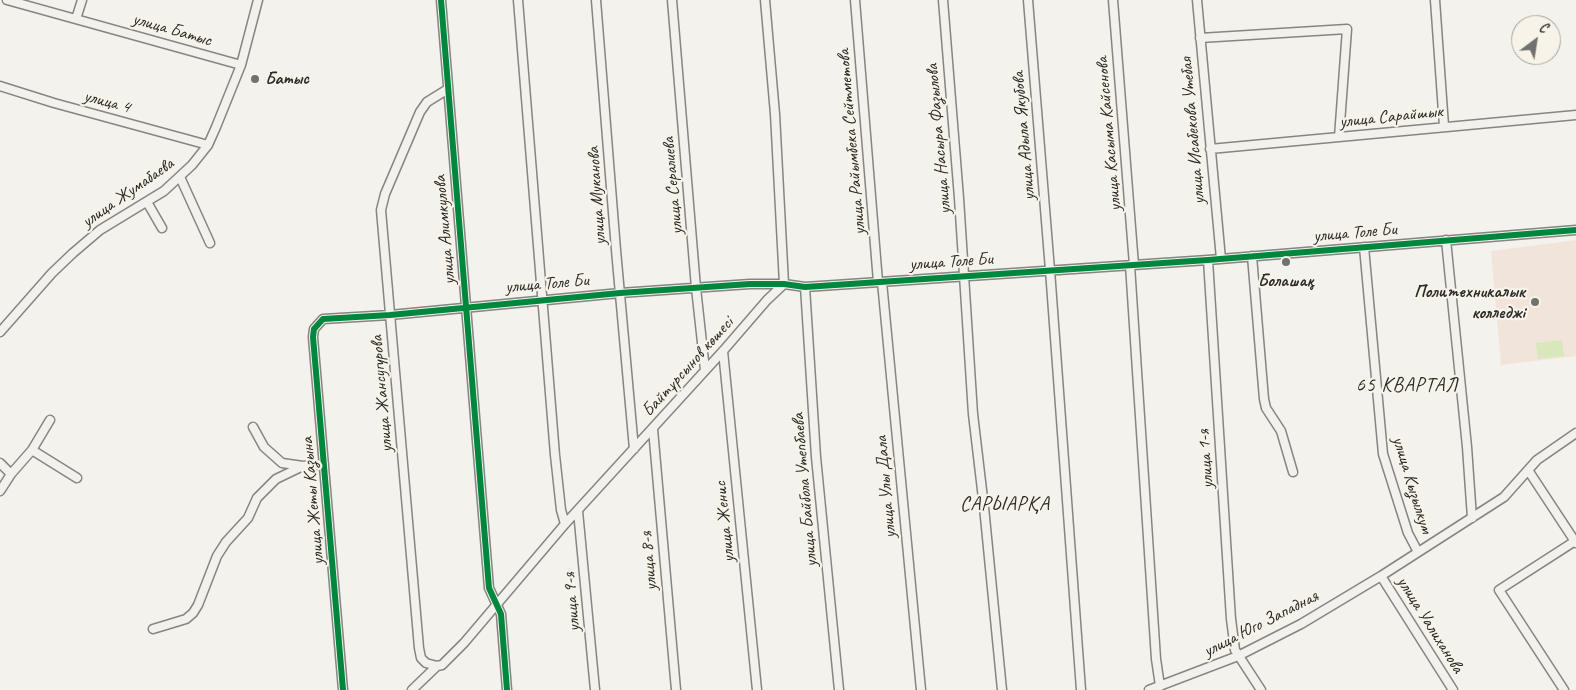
<!DOCTYPE html>
<html>
<head>
<meta charset="utf-8">
<style>
  body { margin:0 }
  #map { position:relative; width:1576px; height:690px; overflow:hidden; background:#f4f2ec; font-family:Caveat,sans-serif }
  canvas { display:block }
  .north { position:absolute; left:1511px; top:15px; width:50px; height:50px; box-sizing:border-box; background:#f7f3e8; border:1px solid #a5a39c; border-radius:50%; rotate:31deg; font-size:14px; font-weight:700; line-height:20px; text-align:center; color:#2b2b2b }
  .north::after { content:''; display:block; margin:auto; width:18px; height:22px; background:#71716f; clip-path:polygon(50% 0,100% 100%,50% 72%,0 100%) }
</style>
</head>
<body>
<div id="map">
<canvas width="1576" height="690"></canvas>
<div class="north">С</div>
</div>
<script>
const ctx = document.querySelector('canvas').getContext('2d');
ctx.lineJoin = 'round';
function fill(path, color) {
  ctx.fillStyle = color;
  ctx.fill(path, 'evenodd');
}
function toPath(rows) {
  const path = new Path2D();
  for (const r of rows) {
    path.moveTo(r[0], r[1]);
    for (let i = 2; i < r.length; i += 2) path.lineTo(r[i], r[i + 1]);
  }
  return path;
}
function stroke(path, color, width, dash) {
  ctx.strokeStyle = color;
  ctx.lineWidth = width;
  ctx.lineCap = dash ? 'butt' : 'round';
  ctx.setLineDash(dash || []);
  ctx.stroke(path);
}
function write(font, color, halo, rows, align = 'center') {
  ctx.font = font + ' Caveat,sans-serif';
  ctx.lineWidth = 4.5;
  ctx.setLineDash([]);
  ctx.textBaseline = 'middle';
  ctx.strokeStyle = halo;
  ctx.fillStyle = color;
  for (const [text, x, y, turn = 0] of rows) {
    ctx.save();
    ctx.translate(x, y);
    ctx.rotate((+turn || 0) * Math.PI / 180);
    ctx.textAlign = isNaN(turn) ? turn : align;
    if (halo) ctx.strokeText(text, 0, 0);
    ctx.fillText(text, 0, 0);
    ctx.restore();
  }
}
const built = toPath([
  [1576,240,1576,356,1501,365,1491,251]
]);
const green = toPath([
  [1562,340,1564,356,1538,359,1536,343]
]);
const street = toPath([
  [7,0,241,65],
  [441,0,489,588,501,614,507,690],
  [518,0,555,455,561,510,565,524],
  [596,0,616,250,634,449],
  [672,0,696,288,705,370],
  [855,0,878,282],
  [943,0,959,198,973,414,984,507,1002,690],
  [1028,0,1050,270,1081,690],
  [1113,0,1134,265],
  [1197,0,1221,259],
  [1435,0,1444,126],
  [76,19,82,0],
  [1200,38,1347,29,1339,137],
  [0,86,54,103,208,145],
  [448,89,427,102,420,112,385,194,381,210,419,648,421,658,426,663,437,666,442,665,464,643,565,524,723,351,767,300,784,284,775,114,765,0],
  [1210,149,1576,115],
  [180,177,210,243],
  [147,202,162,228],
  [1446,240,1467,447,1472,518],
  [1364,247,1383,454,1408,533,1418,552],
  [1252,256,1264,399,1266,408,1281,431,1293,472],
  [1208,260,1231,619,1235,650,1261,690],
  [1130,265,1156,659,1160,686],
  [882,282,921,690],
  [805,287,816,457,839,690],
  [0,332,52,273,73,253,100,230,164,191,192,165,208,145,216,127,241,65,258,0],
  [723,351,757,690],
  [253,427,264,447,282,463,303,466,324,464],
  [653,429,676,690],
  [32,450,77,478],
  [0,463,11,474],
  [1528,470,1576,543],
  [0,491,11,474,32,450,50,420],
  [578,511,595,690],
  [1381,576,1453,690],
  [153,629,186,619,193,613,198,605,217,556,226,542,248,518,257,498,276,479,303,466],
  [343,690,313,337,314,329,323,319,390,315,620,293,750,284,784,284,805,287,1208,260,1576,230],
  [412,690,437,666],
  [1149,690,1238,656,1301,624,1381,576,1504,497,1537,460,1576,433],
  [1564,690,1499,590,1575,541]
]);
const cycleway = toPath([
  [441,0,489,588,501,614,507,690],
  [343,690,313,337,314,329,323,319,390,315,620,293,750,284,784,284,805,287,1208,260,1576,230]
]);
const markers = [
  [255,79,5,"#71716f"],
  [1286,262,5,"#71716f"],
  [1535,302,5,"#71716f"]
];
const streetNames = [
  ["улица Батыс",172,30,16],
  ["улица 4",107,102,15],
  ["улица Сарайшык",1391,117,-6],
  ["улица Исабекова Утебая",1193,131,-95],
  ["улица Касыма Кайсенова",1109,134,-95],
  ["улица Адыла Якубова",1024,136,-95],
  ["улица Насыра Фазылова",939,139,-95],
  ["улица Райымбека Сейтметова",852,142,-95],
  ["улица Сералиева",673,186,-95],
  ["улица Жумабаева",128,193,-35],
  ["улица Муканова",597,196,-94],
  ["улица Алимкулова",445,230,-95],
  ["улица Толе Би",1355,233,-5],
  ["улица Толе Би",951,262,-4],
  ["улица Толе Би",547,284,-5],
  ["Байтұрсынов көшесі",688,367,-48],
  ["улица Жансугурова",382,394,-95],
  ["улица 1-я",1206,459,-94],
  ["улица Кызылкум",1412,485,73],
  ["улица Улы Дала",886,487,-95],
  ["улица Байбола Утепбаева",805,490,-95],
  ["улица Жеты Казына",313,501,-95],
  ["улица Женис",725,522,-96],
  ["улица 8-я",649,561,-95],
  ["улица 9-я",572,602,-95],
  ["улица Юго Западная",1261,624,-27],
  ["улица Уалиханова",1430,625,58]
];
const poiNames = [
  ["Батыс",265,79],
  ["Болашақ",1286,281,"center"],
  ["Политехникалык",1525,292,"right"],
  ["колледжі",1525,313,"right"]
];
const quarterNames = [
  ["65 КВАРТАЛ",1407,386],
  ["САРЫАРҚА",1005,505]
];
fill(built, '#f1e5db');
fill(green, '#d8e7bc');
stroke(street, '#858582', 11);
stroke(street, '#f2f1ed', 8);
stroke(cycleway, '#00873e', 6);
for (const [x, y, r, color] of markers) {
  const dot = new Path2D();
  dot.arc(x, y, r, 0, 2 * Math.PI);
  ctx.fillStyle = color;
  ctx.fill(dot);
  stroke(dot, '#f7f3e8', 2);
}
write('18px', '#2b2b2b', '#f7f3e8', streetNames);
write('bold 18px', '#2b2b2b', '#f7f3e8', poiNames, 'left');
ctx.letterSpacing = '1px';
write('20px', '#2b2b2b', '#f7f3e8', quarterNames);
ctx.letterSpacing = '0px';
</script>
</body>
</html>
